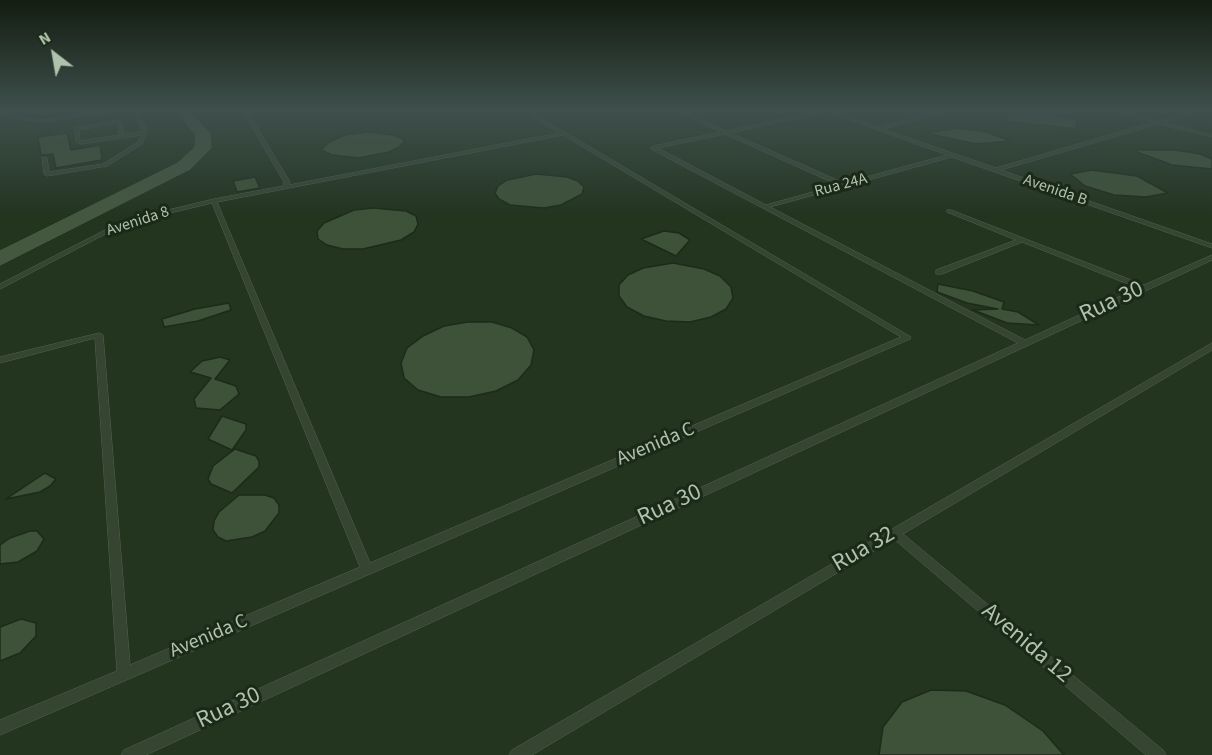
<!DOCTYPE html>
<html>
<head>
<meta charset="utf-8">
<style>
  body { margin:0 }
  #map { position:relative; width:1212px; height:755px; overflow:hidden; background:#23341f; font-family:"Source Sans 3",sans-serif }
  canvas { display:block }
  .north { position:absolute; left:24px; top:24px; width:60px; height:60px; -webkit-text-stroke:4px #1b2918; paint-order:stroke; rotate:329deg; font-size:16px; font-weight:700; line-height:24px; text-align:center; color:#afc2ab }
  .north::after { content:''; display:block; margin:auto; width:21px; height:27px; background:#afc2ab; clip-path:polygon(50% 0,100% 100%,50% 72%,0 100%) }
</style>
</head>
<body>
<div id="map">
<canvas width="1212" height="755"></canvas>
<div class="north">N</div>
</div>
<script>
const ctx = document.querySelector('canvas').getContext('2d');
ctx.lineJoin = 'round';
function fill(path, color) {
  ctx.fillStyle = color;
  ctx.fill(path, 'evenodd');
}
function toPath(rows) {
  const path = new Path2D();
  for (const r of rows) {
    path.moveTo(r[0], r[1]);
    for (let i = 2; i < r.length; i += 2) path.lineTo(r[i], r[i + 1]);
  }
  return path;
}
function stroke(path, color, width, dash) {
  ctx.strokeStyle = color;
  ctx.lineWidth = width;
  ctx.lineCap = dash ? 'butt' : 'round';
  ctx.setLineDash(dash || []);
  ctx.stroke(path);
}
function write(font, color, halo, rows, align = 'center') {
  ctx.font = font + ' "Source Sans 3",sans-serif';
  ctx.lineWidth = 6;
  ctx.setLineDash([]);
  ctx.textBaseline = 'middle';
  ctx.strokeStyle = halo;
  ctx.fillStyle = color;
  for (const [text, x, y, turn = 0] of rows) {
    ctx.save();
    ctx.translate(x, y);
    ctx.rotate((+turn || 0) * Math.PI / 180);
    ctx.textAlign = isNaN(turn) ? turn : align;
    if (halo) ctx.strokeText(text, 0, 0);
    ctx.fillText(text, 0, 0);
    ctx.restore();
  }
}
const building = toPath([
  [1007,112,1040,112,1077,120,1076,129,1007,121,1007,112],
  [958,128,987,132,1010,141,976,144,926,133,958,128],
  [368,132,394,135,405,140,399,147,389,152,359,158,332,155,321,150,329,142,345,135,368,132],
  [67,133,71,150,100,145,102,160,56,168,53,154,41,155,38,137,67,133],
  [1138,150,1175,150,1200,154,1212,159,1212,169,1172,165,1137,152,1138,150],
  [1092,170,1137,176,1168,193,1146,197,1114,195,1085,186,1070,174,1092,170],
  [536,174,567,177,578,181,584,187,582,194,561,205,544,208,510,205,499,199,495,193,498,186,507,180,536,174],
  [255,177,260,188,237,192,233,181,255,177],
  [373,208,406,211,416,216,418,224,414,232,401,240,363,249,343,249,327,245,318,239,317,231,324,223,354,210,373,208],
  [664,231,679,233,690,240,676,256,641,239,664,231],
  [673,263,704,269,720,276,731,287,733,298,726,309,711,317,690,322,666,321,644,316,627,307,619,296,619,285,628,275,643,268,673,263],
  [938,284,973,291,1004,302,1002,309,1018,312,1039,325,1007,323,973,310,998,309,967,303,937,292,938,284],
  [229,303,231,310,198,321,164,327,162,319,195,309,229,303],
  [468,322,492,322,512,328,527,337,534,350,531,365,518,380,496,391,469,397,441,397,418,390,404,378,401,363,407,348,423,336,444,326,468,322],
  [220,357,230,360,215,379,236,386,239,394,220,410,196,408,194,399,211,378,190,372,202,361,220,357],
  [222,416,246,424,246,430,232,450,208,439,222,416],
  [235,449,256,456,259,461,259,467,232,493,211,484,208,479,213,466,235,449],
  [45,473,56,479,50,486,40,492,6,499,45,473],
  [239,495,265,495,274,498,279,505,279,513,265,531,252,537,226,541,218,537,213,530,214,521,219,512,239,495],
  [30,531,37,531,44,539,37,551,18,562,0,564,0,545,10,538,30,531],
  [21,619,36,623,36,636,20,653,0,661,0,627,21,619],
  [931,690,966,691,1005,705,1043,731,1064,755,879,755,883,727,902,702,931,690]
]);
const lane = toPath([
  [0,112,6,112,16,117,43,120,99,112,115,112,43,122,15,119,0,112],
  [135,112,139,112,147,133,142,144,107,166,47,176,44,174,42,157,47,158,49,172,103,164,138,142,142,135,81,144,76,142,75,128,117,120,122,122,124,134,142,132,135,112],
  [118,123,119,135,80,141,79,130,118,123],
  [243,112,248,112,290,182,289,185,559,133,525,112,531,112,911,337,910,339,0,735,0,720,117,671,95,338,0,363,0,357,99,333,103,335,130,665,360,567,212,203,149,218,111,231,0,289,0,284,107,229,147,215,214,199,283,186,284,182,243,112],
  [563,135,901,337,370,563,217,202,563,135],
  [678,112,685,112,726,131,813,112,824,112,731,133,844,183,947,155,828,112,836,112,878,127,938,112,947,112,883,129,996,168,1153,122,1116,112,1125,112,1158,121,1186,112,1194,112,1163,122,1212,135,1212,137,1158,124,1001,170,1212,244,1212,248,952,157,770,207,1025,340,1138,288,1022,242,942,274,936,274,936,270,1016,240,947,212,947,210,951,210,1144,285,1212,255,1212,260,146,755,121,755,124,750,1018,343,651,149,650,148,653,146,721,132,678,112],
  [725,134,838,185,766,205,658,148,725,134],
  [1212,343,1212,350,903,534,1163,750,1166,755,1146,755,894,539,532,755,509,755,512,750,1212,343]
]);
const secondary = toPath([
  [177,112,191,112,210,134,211,148,190,169,0,265,0,251,178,163,195,147,196,135,177,112]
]);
const farStreetnames = [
  ["Rua 24A",841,186,-15],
  ["Avenida B",1055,191,19],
  ["Avenida 8",138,222,-18]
];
const streetNames = [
  ["Avenida C",656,445,-23],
  ["Avenida C",209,637,-23]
];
const nearStreetnames = [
  ["Rua 30",1112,303,-25],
  ["Rua 30",670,506,-25],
  ["Rua 32",864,550,-30],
  ["Avenida 12",1026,644,40],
  ["Rua 30",229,709,-25]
];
fill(building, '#3d5238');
stroke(building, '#1d2b1a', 1.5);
stroke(lane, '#53634f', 1);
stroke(secondary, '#53634f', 1);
fill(lane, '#364532');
fill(secondary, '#445840');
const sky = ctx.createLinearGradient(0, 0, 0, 218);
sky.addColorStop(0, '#131d11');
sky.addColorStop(0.51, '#3f504d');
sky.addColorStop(1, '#3f504d00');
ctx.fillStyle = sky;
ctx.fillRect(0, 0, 1212, 218);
write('16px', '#afc2ab', '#1b2918', farStreetnames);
write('20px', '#afc2ab', '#1b2918', streetNames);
write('24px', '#afc2ab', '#1b2918', nearStreetnames);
</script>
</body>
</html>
